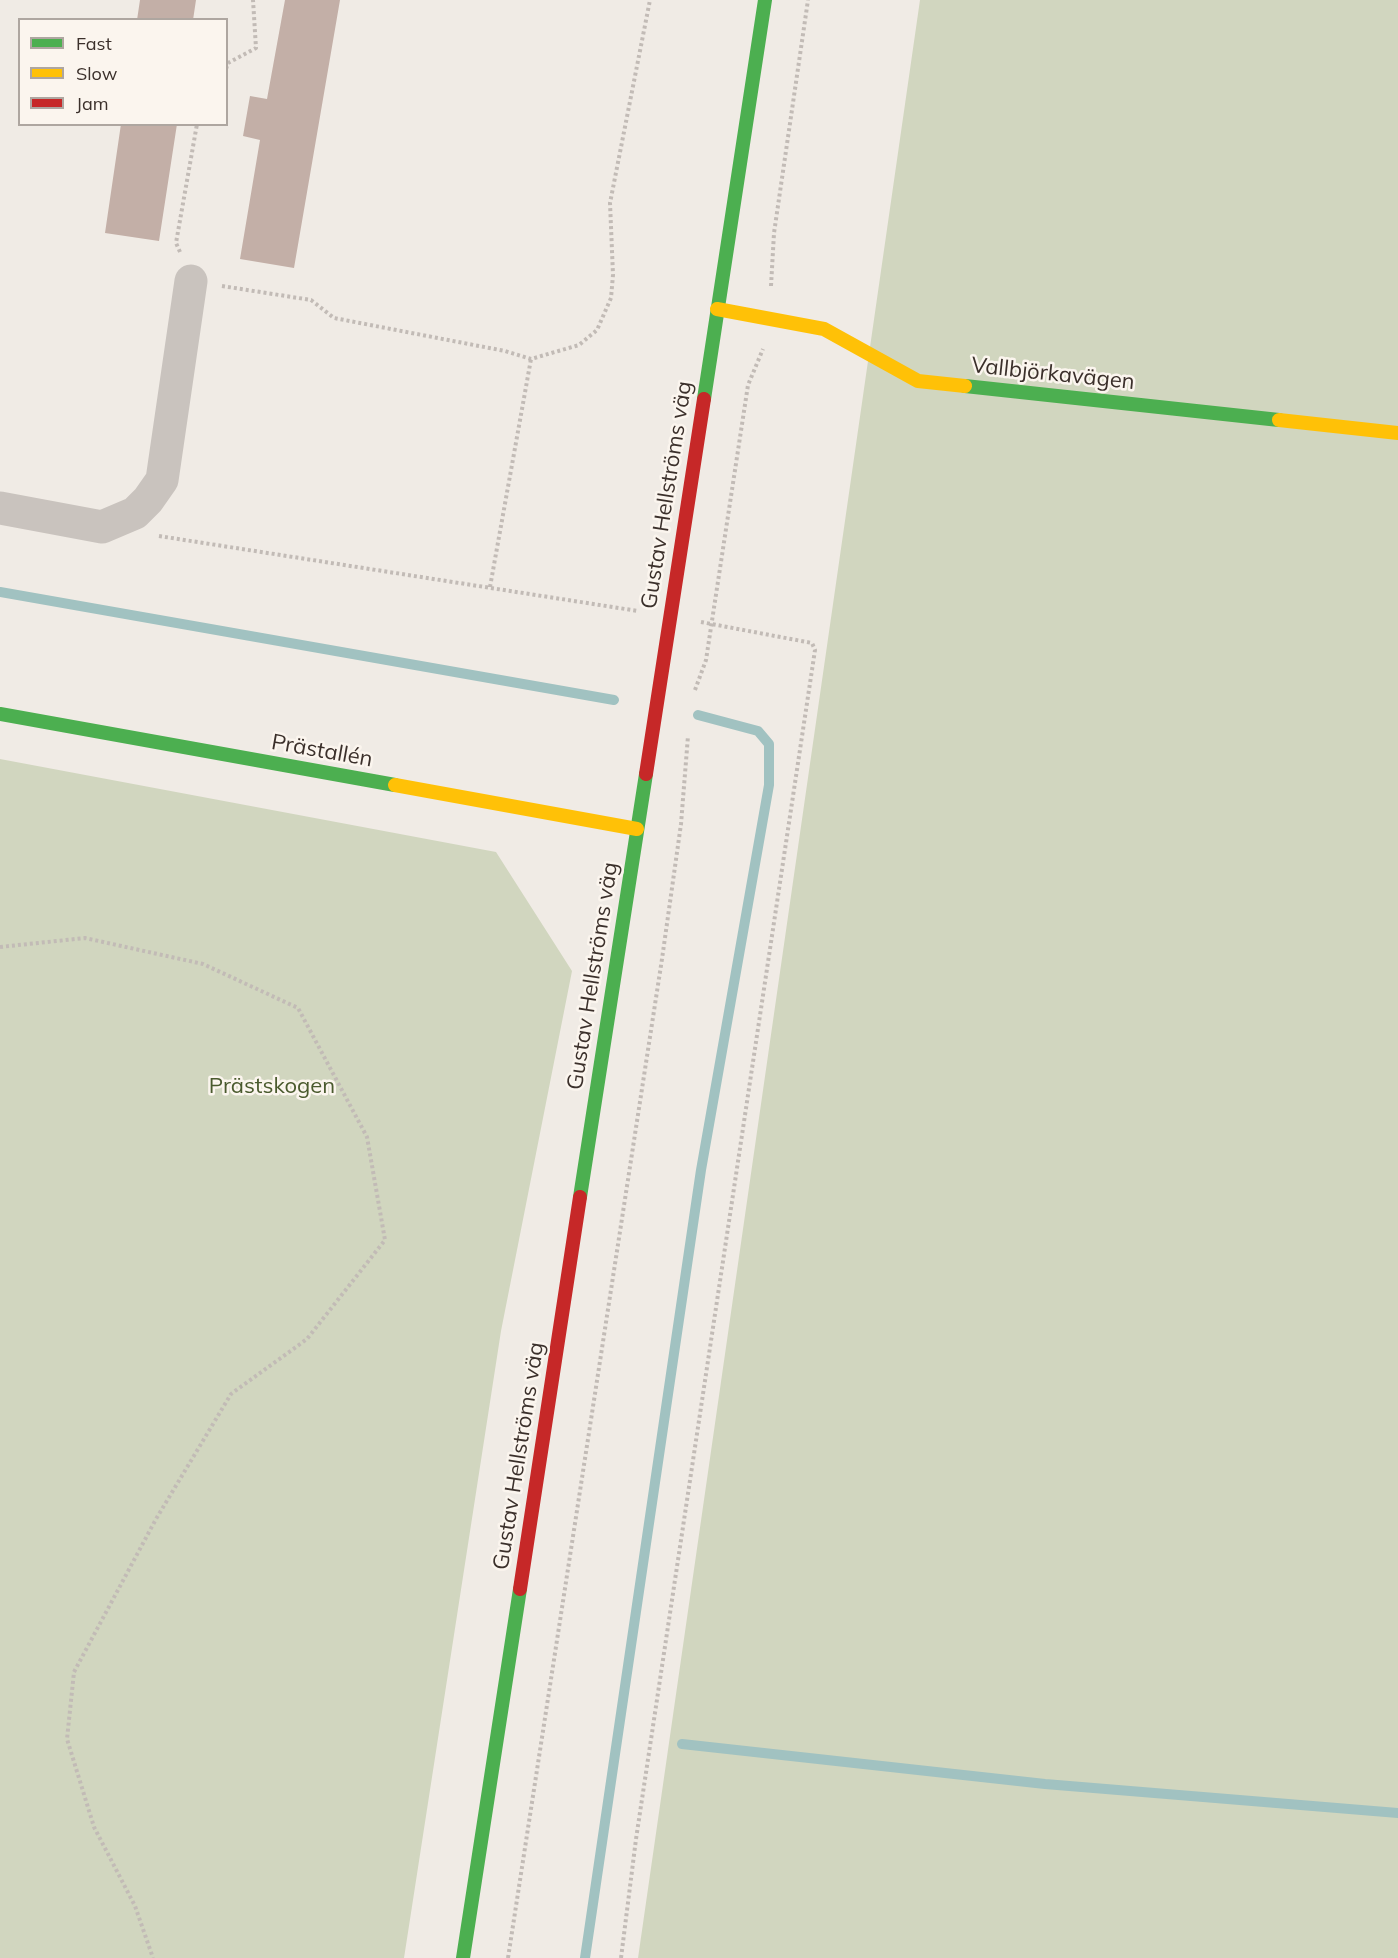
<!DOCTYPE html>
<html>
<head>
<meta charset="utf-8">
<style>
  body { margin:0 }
  #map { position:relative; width:1398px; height:1958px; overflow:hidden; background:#f0ebe5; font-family:Mulish,sans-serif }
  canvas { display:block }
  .legend { position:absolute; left:18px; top:18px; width:210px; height:108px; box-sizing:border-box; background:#fbf5ee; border:2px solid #aea6a0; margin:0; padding:8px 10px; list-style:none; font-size:18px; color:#3b302b }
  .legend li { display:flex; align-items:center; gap:12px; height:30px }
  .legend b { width:30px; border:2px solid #aea6a0 }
</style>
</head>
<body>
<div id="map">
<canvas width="1398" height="1958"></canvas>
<ul class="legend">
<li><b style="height:8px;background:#4caf50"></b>Fast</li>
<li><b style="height:8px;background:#ffc107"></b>Slow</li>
<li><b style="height:8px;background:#c62828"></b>Jam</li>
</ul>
</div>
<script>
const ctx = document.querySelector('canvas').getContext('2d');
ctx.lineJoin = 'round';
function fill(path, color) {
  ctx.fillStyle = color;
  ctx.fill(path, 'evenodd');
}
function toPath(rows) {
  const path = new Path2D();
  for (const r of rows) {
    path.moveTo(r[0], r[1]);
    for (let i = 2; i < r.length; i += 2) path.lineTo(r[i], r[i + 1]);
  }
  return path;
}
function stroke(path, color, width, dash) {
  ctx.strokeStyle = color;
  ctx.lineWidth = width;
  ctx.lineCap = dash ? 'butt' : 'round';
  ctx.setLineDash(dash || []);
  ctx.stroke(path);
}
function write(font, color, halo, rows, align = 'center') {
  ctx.font = font + ' Mulish,sans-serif';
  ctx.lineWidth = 5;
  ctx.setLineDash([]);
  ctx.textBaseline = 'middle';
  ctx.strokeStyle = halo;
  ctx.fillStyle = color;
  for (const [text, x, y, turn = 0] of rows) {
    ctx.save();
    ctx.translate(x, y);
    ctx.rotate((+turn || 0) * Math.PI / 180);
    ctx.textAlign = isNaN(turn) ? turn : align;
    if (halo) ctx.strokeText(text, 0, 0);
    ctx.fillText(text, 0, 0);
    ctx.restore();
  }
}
const green = toPath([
  [920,0,1398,0,1398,1958,638,1958],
  [0,759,496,852,572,971,501,1331,404,1958,0,1958]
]);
const stream = toPath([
  [0,592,614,700],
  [682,1744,1045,1784,1398,1813],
  [585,1958,701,1170,769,785,769,744,758,731,698,715]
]);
const building = toPath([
  [140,0,196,0,193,20,137,20],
  [285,0,340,0,294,268,240,259,260,140,243,136,250,96,267,99],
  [121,124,177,124,159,241,105,233]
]);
const path = toPath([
  [226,69,228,63,256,48,253,0],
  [180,252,176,243,197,124],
  [222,286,311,300,334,318,505,351,531,359,579,345,597,330,611,298,613,275,610,203,650,0],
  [771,286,774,233,808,0],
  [159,536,638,611],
  [490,587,531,359],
  [695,690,706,660,748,385,763,349],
  [0,947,85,938,203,964,298,1008,367,1137,385,1240,307,1339,231,1394,156,1519,74,1672,67,1739,94,1827,135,1906,153,1958],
  [508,1958,662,959,681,824,688,736],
  [621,1958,636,1839,815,650,812,643,701,622]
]);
const street = toPath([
  [0,508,102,527,135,513,148,500,162,480,191,281]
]);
const fast = toPath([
  [965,386,1279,420],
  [704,399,765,0],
  [0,714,395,785],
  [580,1197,646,774],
  [463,1958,520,1589]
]);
const slow = toPath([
  [717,309,824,329,918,381,965,386],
  [1279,420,1398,433],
  [395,785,637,829]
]);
const jam = toPath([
  [646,774,704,399],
  [520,1589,580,1197]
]);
const streetNames = [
  ["Vallbjörkavägen",1053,374,6],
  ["Gustav Hellströms väg",667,495,-81],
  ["Prästallén",322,751,10],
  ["Gustav Hellströms väg",593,976,-81],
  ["Gustav Hellströms väg",519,1456,-81]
];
const parkNames = [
  ["Prästskogen",272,1086]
];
fill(green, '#d1d6bf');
stroke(stream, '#a1c2c1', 10);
fill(building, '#c3afa7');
stroke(path, '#c2bbb6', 4, [3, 3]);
stroke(street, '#c9c3be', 33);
stroke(fast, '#4caf50', 14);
stroke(slow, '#ffc107', 14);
stroke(jam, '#c62828', 14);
write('22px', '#3b302b', '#fbf5ee', streetNames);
write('22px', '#4a5a2e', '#fbf5ee', parkNames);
</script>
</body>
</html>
